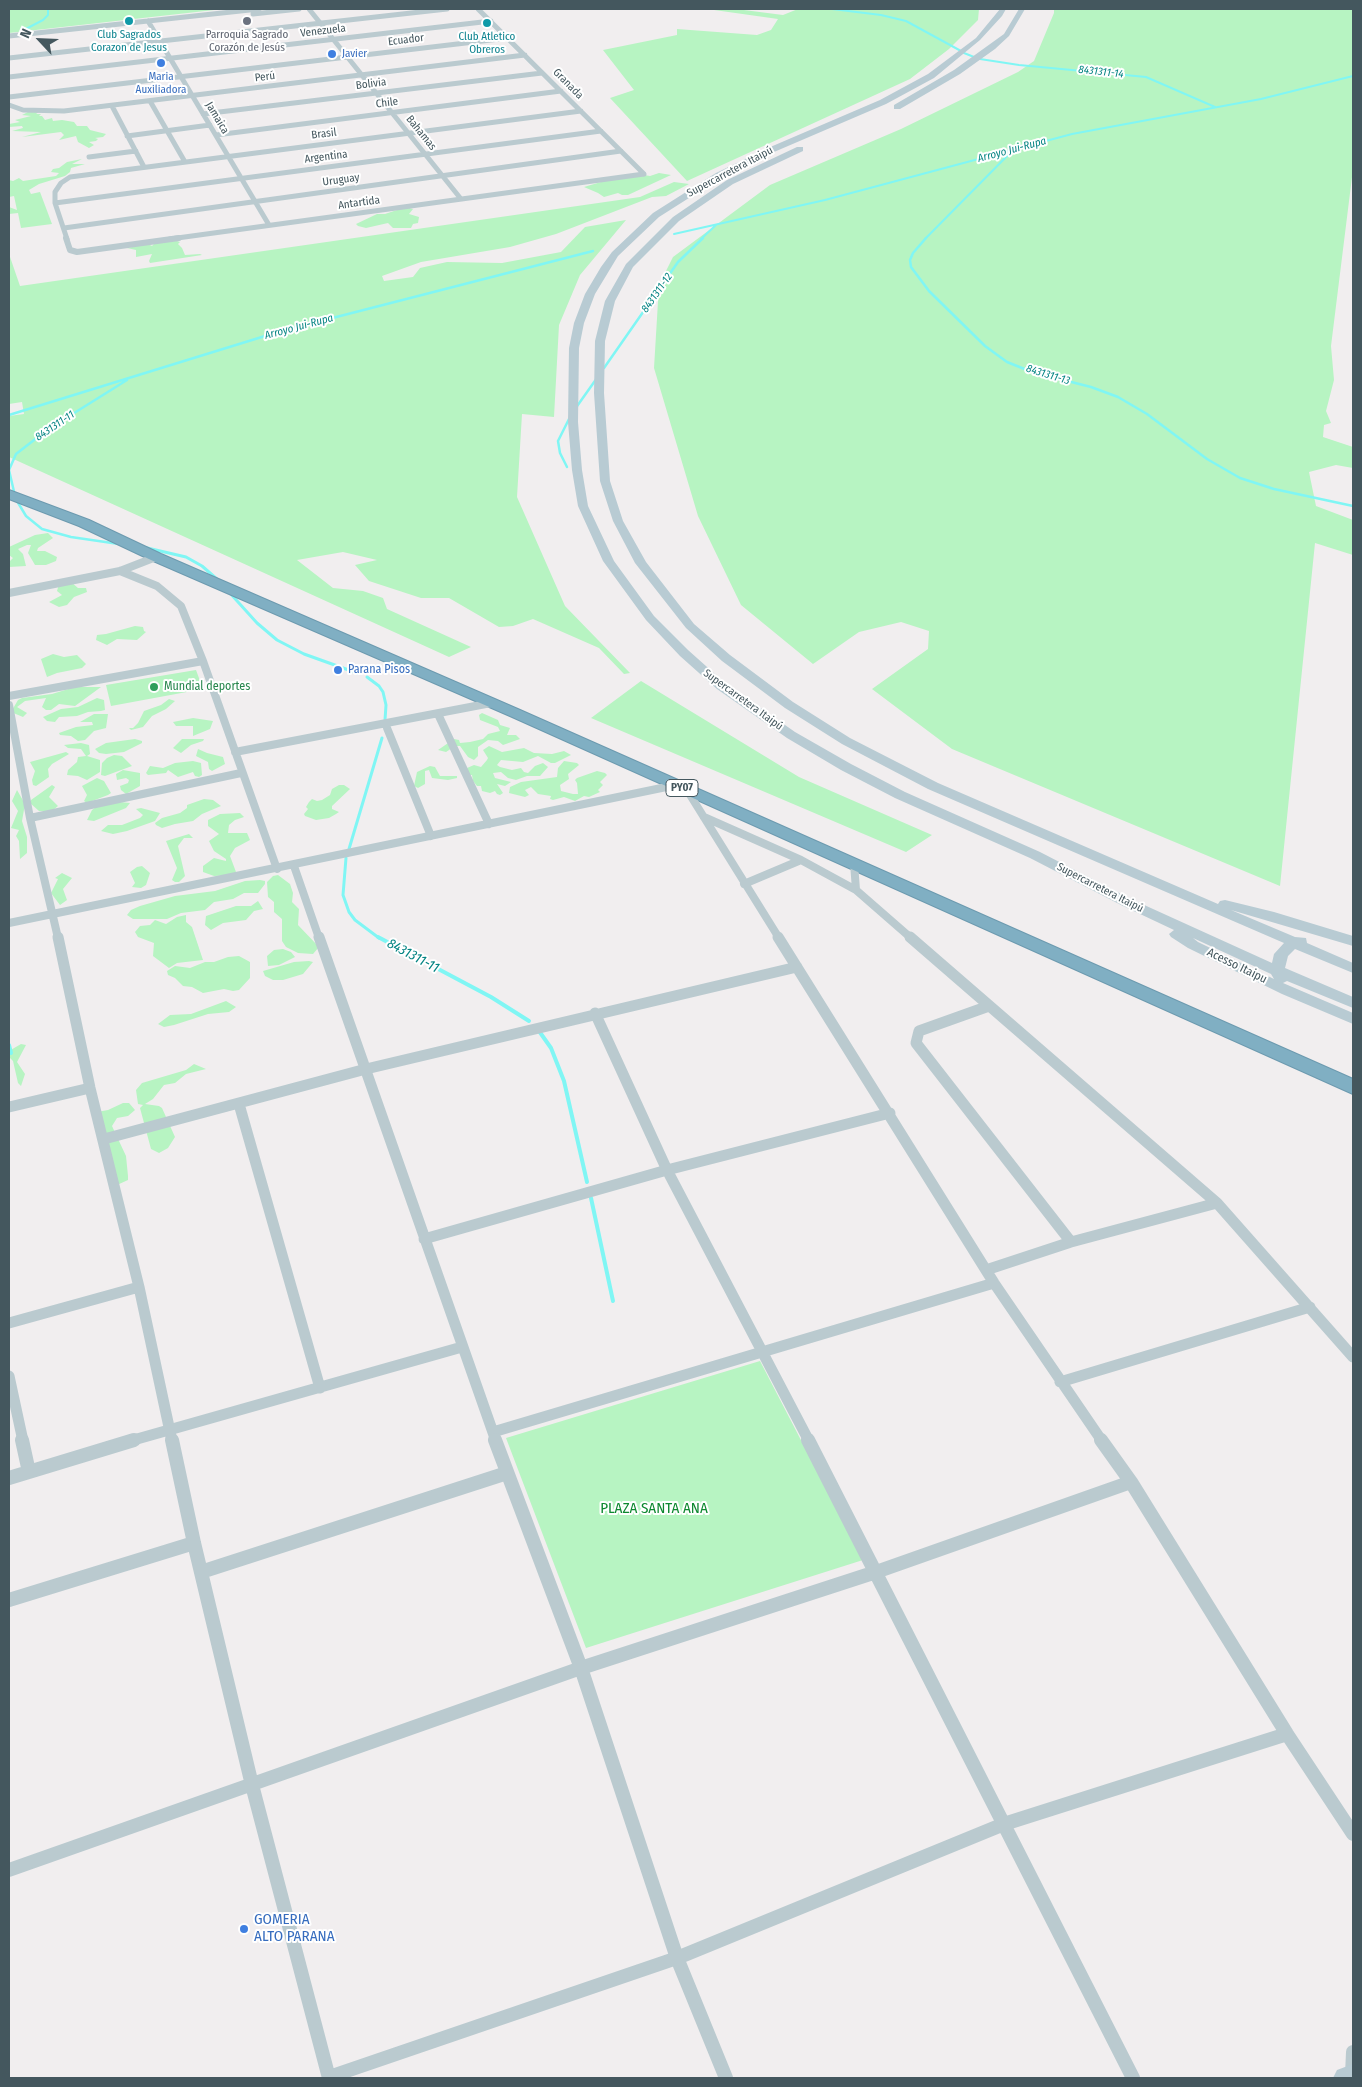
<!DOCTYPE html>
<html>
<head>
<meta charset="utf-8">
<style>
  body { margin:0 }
  #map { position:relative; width:1362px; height:2087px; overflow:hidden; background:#f1eeef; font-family:"Fira Sans Condensed",sans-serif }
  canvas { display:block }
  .frame { position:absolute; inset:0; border:10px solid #44575e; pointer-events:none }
  .north { position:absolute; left:15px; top:15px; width:50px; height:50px; -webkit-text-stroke:4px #fff; paint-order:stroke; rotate:295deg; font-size:14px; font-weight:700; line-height:20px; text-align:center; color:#44575e }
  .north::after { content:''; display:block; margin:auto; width:18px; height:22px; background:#44575e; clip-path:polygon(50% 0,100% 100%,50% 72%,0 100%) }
</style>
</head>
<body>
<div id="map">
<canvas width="1362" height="2087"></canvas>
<div class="frame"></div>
<div class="north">N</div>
</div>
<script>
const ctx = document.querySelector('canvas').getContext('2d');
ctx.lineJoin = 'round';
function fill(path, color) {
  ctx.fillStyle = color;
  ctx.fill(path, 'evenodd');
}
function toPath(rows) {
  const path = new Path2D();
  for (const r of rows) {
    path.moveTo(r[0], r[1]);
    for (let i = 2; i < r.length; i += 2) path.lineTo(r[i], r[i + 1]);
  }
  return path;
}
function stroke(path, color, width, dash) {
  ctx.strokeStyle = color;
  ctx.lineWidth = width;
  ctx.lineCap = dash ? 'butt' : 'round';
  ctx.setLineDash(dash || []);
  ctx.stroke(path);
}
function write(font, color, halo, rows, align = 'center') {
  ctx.font = font + ' "Fira Sans Condensed",sans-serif';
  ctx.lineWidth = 4;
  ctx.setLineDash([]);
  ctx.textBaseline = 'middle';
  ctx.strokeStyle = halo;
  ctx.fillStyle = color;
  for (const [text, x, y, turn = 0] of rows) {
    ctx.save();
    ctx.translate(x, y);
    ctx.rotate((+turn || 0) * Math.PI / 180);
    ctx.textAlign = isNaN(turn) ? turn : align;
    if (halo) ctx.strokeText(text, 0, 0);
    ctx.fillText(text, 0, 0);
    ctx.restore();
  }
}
const green = toPath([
  [9,9,223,9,9,33],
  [707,9,736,9,783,15,798,9,979,9,978,20,949,49,910,79,687,181,610,98,634,90,603,50,677,35,677,29,757,35,771,30,778,19],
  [1054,9,1353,9,1353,169,1331,346,1334,380,1326,411,1331,423,1324,425,1323,437,1353,447,1353,468,1336,465,1309,472,1316,506,1353,520,1353,555,1315,543,1280,886,952,749,872,689,928,649,929,631,901,622,859,632,813,664,741,605,698,516,654,368,659,285,673,257,770,185,901,129,1018,72,1034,61,1054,13],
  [28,112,39,112,36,114,41,114,39,116,42,116,45,120,52,118,53,121,62,120,74,122,77,126,87,126,90,130,106,134,103,137,95,138,98,139,96,141,89,142,94,145,89,148,78,142,76,136,59,140,64,135,61,132,22,137,41,132,12,131,23,128,22,126,9,127,9,124,20,122,15,120,31,116,22,115],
  [82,159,72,164,85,164,71,168,70,172,65,176,39,184,29,190,31,194,40,192,52,224,21,228,18,213,9,214,9,207,17,210,14,196,9,197,9,180,13,181,19,178,23,181,56,176,59,173,51,172,53,169,59,168,67,162],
  [659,173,671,175,628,195,622,195,618,193,604,197,598,193,584,187,611,179,644,175,650,176],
  [674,182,689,184,666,196,652,197,556,234,510,247,421,262,382,276,384,281,413,277,420,268,447,262,502,263,561,252,585,227,626,220,580,275,559,325,554,417,522,414,517,497,565,606,630,673,624,674,599,648,533,619,513,626,499,627,449,598,421,598,369,581,355,565,377,560,343,552,297,560,333,588,363,591,383,598,387,609,471,647,449,657,9,457,9,416,24,414,22,402,9,404,9,254,20,286,640,197],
  [406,207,413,209,409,214,419,217,418,223,413,224,411,228,393,228,388,223,366,228,358,226,356,224,377,214,385,214],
  [174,240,180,242,178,244,182,248,185,255,200,254,202,255,150,263,149,261,152,254,136,257,136,250,127,248,148,244,152,246,156,242],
  [48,533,53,538,38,548,37,551,45,551,57,557,56,561,46,565,35,565,28,553,31,545,27,545,18,549,23,554,26,566,9,567,9,562,13,558,9,555,9,547,35,535],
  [71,582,78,588,86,588,87,592,74,597,67,605,59,607,49,602,62,595,57,591,59,584],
  [135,626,143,627,144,631,146,632,137,640,117,639,107,645,96,640,97,635,106,634],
  [53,654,64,657,77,655,86,664,82,668,57,673,47,677,41,659],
  [196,670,203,689,111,706,106,685],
  [641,681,799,777,932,835,906,852,591,718],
  [75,687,101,687,75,706,59,704,51,710,46,710,42,707,46,698,25,701,17,707,27,713,23,717,11,712,18,700,22,698,52,694],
  [97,698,104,700,105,710,101,711,88,712,77,716,59,717,55,722,47,721,43,717,61,709,78,707],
  [169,699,175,701,166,709,152,716,143,727,131,730,129,728,133,728,138,723,144,711,161,705],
  [482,713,498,720,500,725,510,728,507,735,516,735,520,739,503,745,498,741,488,740,478,747,478,756,474,760,468,757,460,746,455,746,446,752,438,750,454,739,459,740,460,743,470,742,483,739,488,734,500,731,498,727,480,720,479,715],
  [94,714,108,714,106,728,94,731,85,740,78,741,71,736,60,735,59,733,76,727,93,725,92,722,80,722],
  [193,718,213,721,210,729,193,736,193,726,176,726,173,722],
  [135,739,142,741,142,743,124,752,106,754,99,753,95,749,106,743],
  [182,739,204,739,203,741,191,745,181,753,173,748],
  [81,743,89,745,90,754,87,756,100,760,100,772,87,780,78,776,67,775,68,770,77,762,78,757,86,756,81,749,68,748,64,745],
  [489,746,502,752,524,748,534,753,552,754,564,751,571,755,555,763,551,763,538,756,523,762,501,760,497,765,500,767,512,770,521,768,524,772,528,773,535,766,543,763,548,767,540,776,527,776,516,780,508,778,501,772,493,773,495,778,511,782,505,786,497,784,503,793,500,795,497,794,495,791,490,793,482,791,481,786,477,786,473,781,472,775,468,775,467,768,474,765,481,767,487,760,488,758,483,750],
  [198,749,207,753,223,757,225,764,212,771,209,769,208,762,196,756],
  [66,752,69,754,52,764,48,769,49,777,36,786,33,785,32,780,35,771,30,762],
  [114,755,122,756,132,766,105,776,101,775,102,763,107,758],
  [193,761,201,763,202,775,199,777,195,776,193,772,178,777,168,770,166,773,148,775,146,773,150,766,163,768,175,763],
  [564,761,577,763,579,765,568,774,569,779,560,785,561,791,573,794,578,794,577,783,575,780,577,778,597,771,605,773,607,775,600,782,603,785,598,790,600,792,589,797,584,796,575,801,564,797,553,800,550,799,551,796,538,794,531,787,525,790,529,795,525,797,509,793,510,787,521,782,557,777,558,768],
  [430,766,435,767,440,776,457,776,457,778,448,780,432,778,429,770,425,771,425,784,418,788,414,786,417,772],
  [123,770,140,773,140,786,126,794,121,790,120,786,128,783,129,780,126,778,117,780,116,774],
  [97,778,104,781,111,793,108,795,87,803,84,801,87,795,82,786],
  [52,785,55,787,49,797,58,806,52,811,39,811,30,803,31,800],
  [339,785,344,785,350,789,332,806,332,809,339,812,336,814,329,818,316,820,305,816,304,814,308,809,306,807,309,802,312,799,317,801,322,800,330,795,332,789],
  [17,790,25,804,22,821,27,837,27,853,20,859,19,841,16,836,19,830,11,828,18,811,12,801],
  [204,799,213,800,221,806,202,814,193,821,175,824,162,828,156,825,155,823,162,818,180,813,187,808,187,805],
  [120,802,130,803,126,808,94,821,87,820,92,810,96,807],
  [141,808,160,813,155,821,127,831,113,834,101,831,108,825,122,825,140,818,143,815,136,809],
  [240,813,244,817,235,820,229,825,228,833,247,833,250,840,235,848,230,856,236,872,233,875,214,876,203,872,203,866,214,858,226,861,226,859,214,851,209,841,219,834,208,826,208,820,220,814],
  [189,834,193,838,184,838,178,846,185,876,179,882,175,882,172,880,177,868,166,841],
  [142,866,150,873,146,885,141,888,132,887,135,883,130,872,137,867],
  [62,873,72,878,63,889,67,900,60,905,51,893,58,879,55,878],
  [278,875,290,884,293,893,292,902,299,909,298,925,319,947,313,954,298,953,286,947,282,941,282,919,274,912,274,902,268,897,267,882,273,876],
  [260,880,265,881,265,884,258,893,244,893,233,899,214,902,205,910,181,913,167,919,133,919,127,915,131,910,140,906,175,896,215,891,245,881],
  [258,901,263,909,254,911,246,920,223,923,211,930,205,925,206,916,236,906,251,906],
  [186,915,186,922,192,927,203,960,177,963,169,968,153,956,154,943,138,937,135,932,140,926,150,925,155,920,166,924,177,917],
  [283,949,291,952,295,957,279,965,268,966,267,956,274,950],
  [239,956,250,962,250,978,239,990,233,991,224,989,203,993,192,987,183,986,175,978,168,975,167,971,175,966,190,968,205,962,214,962,228,957],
  [309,961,313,962,303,974,283,980,273,980,265,976,263,971,294,962],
  [226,1001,236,1007,229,1012,208,1014,174,1025,164,1027,158,1024,170,1015,191,1014],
  [21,1044,26,1045,17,1062,25,1074,21,1086,18,1083,13,1061,9,1057,9,1051],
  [194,1064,206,1069,186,1074,175,1083,164,1085,153,1099,145,1104,159,1106,162,1108,175,1137,168,1148,159,1153,151,1149,140,1108,143,1105,138,1104,136,1090,142,1083,186,1070],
  [123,1103,129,1103,135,1110,128,1116,117,1118,112,1126,126,1156,128,1176,128,1180,117,1185,97,1112,108,1110],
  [760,1361,863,1560,586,1648,506,1438]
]);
const streamFar3 = toPath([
  [832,9,881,15,906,21,961,51],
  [20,32,43,20,48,15,48,9],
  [964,53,974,57],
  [980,59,1019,65,1146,77,1215,107],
  [674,234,825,200,1072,134,1261,99,1353,76],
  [701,239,716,225],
  [925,239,1013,150]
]);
const streamFar2 = toPath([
  [926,238,913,253,910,260,911,267,929,291,985,346,1007,362,1032,372,1091,387,1118,397,1147,414,1207,459,1240,478,1274,489,1353,506],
  [604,368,678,262,703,238],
  [575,409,597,378],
  [9,415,278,332,593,251],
  [567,467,560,453,558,441,570,417],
  [15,496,9,470,16,454,47,430,127,380],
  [17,501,26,516,42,529,71,537,119,544]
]);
const streamFar1 = toPath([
  [143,547,186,557,202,566,218,580],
  [229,592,257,623,277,640,304,654,357,673],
  [367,677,379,686,383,692,386,705,385,720],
  [349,849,382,738],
  [346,858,343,895,349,912,355,920,379,938]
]);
const stream = toPath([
  [378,937,491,997,529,1021],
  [539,1031,551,1048,564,1081,587,1182],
  [9,1045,11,1053],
  [591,1198,613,1301]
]);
const streetFar4 = toPath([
  [309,9,461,199],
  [478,9,644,174],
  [253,14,299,9],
  [148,21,269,225],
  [9,36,259,9],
  [9,58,447,9],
  [9,77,491,21],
  [9,97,508,38],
  [150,101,185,162],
  [9,105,23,110,64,111,525,55],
  [112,106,144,167],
  [203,114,542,73],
  [216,135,561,91],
  [127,136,210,125],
  [89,157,136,151],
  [55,203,601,131],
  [64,228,621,151],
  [67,239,55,203,55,192,61,183,70,177,581,111],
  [170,239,644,174]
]);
const streetFar3 = toPath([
  [66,238,70,250,77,252,179,238]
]);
const streetFar2 = toPath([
  [120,571,157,586,181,606,203,661,277,869],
  [9,593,120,571,156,557],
  [9,696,203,661],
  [9,705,30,818,58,938],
  [438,714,489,824],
  [387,728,431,836],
  [235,752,491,703],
  [687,790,779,938],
  [704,817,801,860],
  [30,818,241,773],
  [854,863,856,890,911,938],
  [294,866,319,938],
  [744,884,801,860,856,890],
  [9,923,676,785]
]);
const streetFar1 = toPath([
  [58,937,90,1088,139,1287,172,1441],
  [319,937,496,1441],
  [778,937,994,1283,1102,1441],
  [910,937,1217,1203,1353,1357],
  [989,1006,919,1031,916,1043,1071,1242],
  [595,1013,667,1170,809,1441],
  [239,1104,320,1388],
  [9,1107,90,1088],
  [104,1139,366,1069,797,967],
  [424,1239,667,1170,890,1113],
  [986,1270,1071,1242,1217,1203],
  [9,1323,139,1287],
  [9,1376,23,1441],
  [1060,1382,1310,1307],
  [493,1432,994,1283],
  [130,1441,462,1347]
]);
const street = toPath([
  [22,1440,29,1472],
  [172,1440,194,1543,252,1785,329,2078],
  [495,1440,581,1668,677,1958,726,2078],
  [808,1440,1133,2078],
  [1101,1440,1131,1482,1287,1734,1353,1834],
  [9,1478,134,1440],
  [201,1572,507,1473],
  [9,1600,194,1543],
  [9,1870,581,1668,876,1572,1131,1482],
  [1352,2075,1353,2052],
  [329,2077,677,1958,1004,1824,1287,1734]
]);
const secondary = toPath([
  [1000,9,1006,9,1002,16,980,40,934,78,886,104,774,152,722,177,659,217,618,256,595,294,584,323,579,348,578,422,582,470,588,506,614,561,654,616,688,650,725,683,795,732,851,764,905,792,1040,852,1131,899,1272,963,1274,954,1284,943,928,789,842,744,785,708,722,661,686,628,635,563,613,521,600,481,594,393,595,341,605,301,626,264,673,217,727,180,797,147,803,147,803,151,733,184,679,221,633,267,615,301,605,341,604,393,610,481,623,521,646,562,694,624,730,655,793,702,850,738,938,783,1218,904,1220,901,1225,900,1274,912,1353,936,1353,946,1231,910,1295,937,1306,938,1307,943,1353,963,1353,973,1295,949,1288,956,1285,968,1353,997,1353,1008,1287,981,1283,983,1353,1013,1353,1024,1282,994,1188,948,1171,937,1169,934,1174,930,1121,905,1030,858,895,798,841,770,787,738,717,689,680,656,646,620,603,561,578,506,572,470,568,422,569,348,574,323,585,294,601,267,612,252,653,213,716,173,768,148,880,100,928,74,976,38,1000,9],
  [1193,938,1271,974,1274,979,1198,942,1193,938],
  [1019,9,1025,9,1009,36,995,49,960,74,900,109,894,109,894,105,954,70,1004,34,1019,9],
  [1353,2064,1353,2078,1333,2078,1337,2070,1353,2064]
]);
const highway = toPath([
  [9,490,89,520,161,554,520,710,1353,1079,1353,1094,510,716,151,560,79,526,9,499,9,490]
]);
const markers = [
  [129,21,5,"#0f9aa8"],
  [247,21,5,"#6b7280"],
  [487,23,5,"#0f9aa8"],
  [332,54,5,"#3f7fe0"],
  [161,63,5,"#3f7fe0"],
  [338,670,5,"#3f7fe0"],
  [154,687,5,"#2e9e5b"],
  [244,1929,5,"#3f7fe0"]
];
const farStreetnames = [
  ["Venezuela",323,31,-7],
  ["Ecuador",406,40,-7],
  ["Perú",265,77,-7],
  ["Bolivia",371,84,-7],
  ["Granada",568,84,45],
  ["Chile",387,103,-7],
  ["Jamaica",217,118,59],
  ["Bahamas",421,133,51],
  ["Brasil",324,134,-7],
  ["Argentina",326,157,-7],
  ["Supercarretera Itaipú",730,172,-28],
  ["Uruguay",341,180,-8],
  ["Antartida",359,203,-8],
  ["Supercarretera Itaipú",743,700,36],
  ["Supercarretera Itaipú",1100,888,27]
];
const farCulturenames = [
  ["Club Sagrados",129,35],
  ["Corazon de Jesus",129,48],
  ["Club Atletico",487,37],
  ["Obreros",487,50]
];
const farWorshipnames = [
  ["Parroquia Sagrado",247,35],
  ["Corazón de Jesús",247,48]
];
const farShopnames = [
  ["Javier",342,54],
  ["Maria",161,77,"center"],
  ["Auxiliadora",161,90,"center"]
];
const farWaternames = [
  ["8431311-14",1101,72,6],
  ["Arroyo Jui-Rupa",1012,150,-15],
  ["8431311-12",657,293,-55],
  ["Arroyo Jui-Rupa",299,327,-15],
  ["8431311-13",1048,375,17],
  ["8431311-11",55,426,-34]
];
const shields = [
  [682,788,32]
];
const shieldNames = [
  ["PY07",682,788]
];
const shopNames = [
  ["Parana Pisos",348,670]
];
const leisureNames = [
  ["Mundial deportes",164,687]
];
const streetNames = [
  ["Acesso Itaipu",1237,966,26]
];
const waterNames = [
  ["8431311-11",413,956,28]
];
const nearParknames = [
  ["PLAZA SANTA ANA",654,1509]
];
const nearShopnames = [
  ["GOMERIA",254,1920],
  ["ALTO PARANA",254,1937]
];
fill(green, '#b7f4c2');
stroke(streamFar3, '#80f6f4', 2);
stroke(streamFar2, '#80f6f4', 2.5);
stroke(streamFar1, '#80f6f4', 3);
stroke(stream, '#80f6f4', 4);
stroke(highway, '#6c9aaf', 2);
stroke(streetFar4, '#bacacf', 5);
stroke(streetFar3, '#bacacf', 6);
stroke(streetFar2, '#bacacf', 8);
stroke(streetFar1, '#bacacf', 11);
stroke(street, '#bacacf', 14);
fill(secondary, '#b8cbd3');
fill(highway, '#80afc3');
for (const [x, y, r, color] of markers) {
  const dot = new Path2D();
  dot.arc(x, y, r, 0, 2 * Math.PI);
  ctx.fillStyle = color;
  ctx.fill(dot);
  stroke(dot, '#fff', 2);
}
write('11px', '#44575e', '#fff', farStreetnames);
write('11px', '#0d838f', '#fff', farCulturenames);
write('11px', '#5b616d', '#fff', farWorshipnames);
write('11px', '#366cbe', '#fff', farShopnames, 'left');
write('italic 11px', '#058483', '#fff', farWaternames);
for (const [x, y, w] of shields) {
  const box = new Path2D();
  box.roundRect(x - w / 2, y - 8.5, w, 17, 4);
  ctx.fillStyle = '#fff';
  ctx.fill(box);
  stroke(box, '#44575e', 1);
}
write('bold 11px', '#44575e', null, shieldNames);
write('12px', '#366cbe', '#fff', shopNames, 'left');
write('12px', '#27864d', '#fff', leisureNames, 'left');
write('12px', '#44575e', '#fff', streetNames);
write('italic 14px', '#058483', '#fff', waterNames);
write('15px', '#0d882f', '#fff', nearParknames);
write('15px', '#366cbe', '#fff', nearShopnames, 'left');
</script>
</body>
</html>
